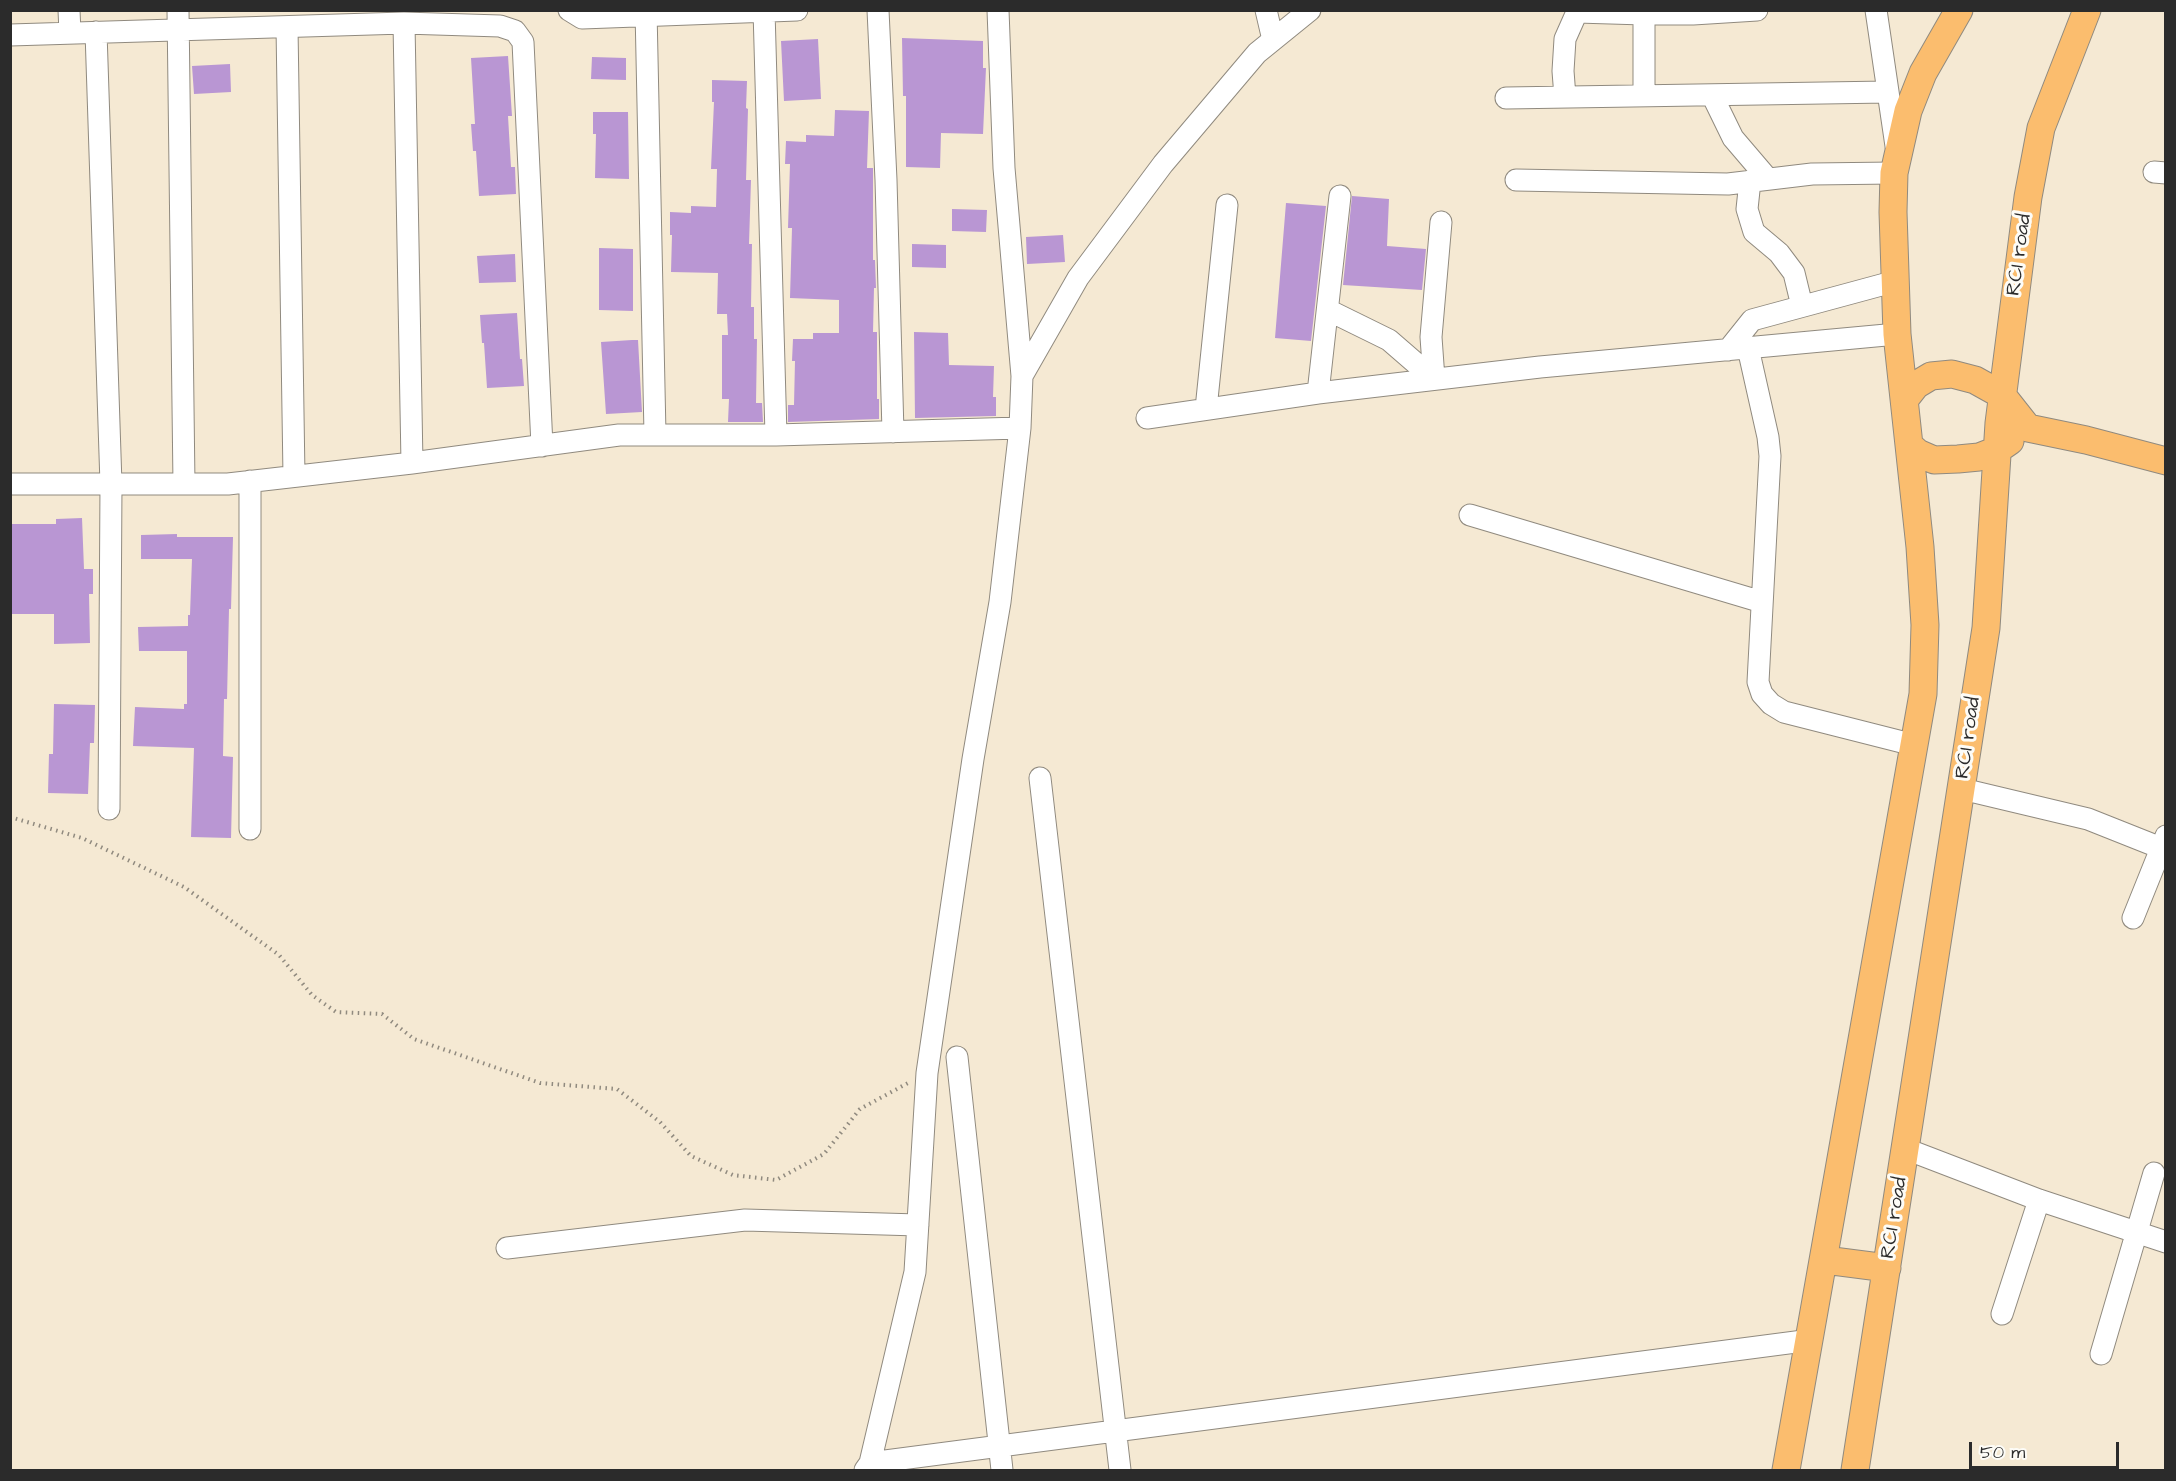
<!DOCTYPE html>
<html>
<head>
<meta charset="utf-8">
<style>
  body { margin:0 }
  #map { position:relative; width:2176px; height:1481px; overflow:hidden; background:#f5e9d3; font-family:"Architects Daughter",sans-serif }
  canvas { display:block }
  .frame { position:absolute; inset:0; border:12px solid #2b2b2b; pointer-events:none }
  .scale { position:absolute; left:1969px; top:1442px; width:150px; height:27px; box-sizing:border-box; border:3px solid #2b2b2b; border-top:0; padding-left:8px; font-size:18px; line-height:21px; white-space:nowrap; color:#2b2b2b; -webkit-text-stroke:4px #fdfcf7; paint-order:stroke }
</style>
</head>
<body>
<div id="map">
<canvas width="2176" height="1481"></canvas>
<div class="frame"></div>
<div class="scale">50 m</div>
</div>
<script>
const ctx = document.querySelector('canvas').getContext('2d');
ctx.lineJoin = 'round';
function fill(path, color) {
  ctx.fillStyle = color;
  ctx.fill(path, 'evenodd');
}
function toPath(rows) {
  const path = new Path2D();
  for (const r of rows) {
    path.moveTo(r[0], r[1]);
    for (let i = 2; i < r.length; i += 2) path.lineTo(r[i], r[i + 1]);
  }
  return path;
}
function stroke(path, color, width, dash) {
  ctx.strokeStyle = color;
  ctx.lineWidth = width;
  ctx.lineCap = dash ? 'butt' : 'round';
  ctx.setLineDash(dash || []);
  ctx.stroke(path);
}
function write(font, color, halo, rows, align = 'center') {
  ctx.font = font + ' "Architects Daughter",sans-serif';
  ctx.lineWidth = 6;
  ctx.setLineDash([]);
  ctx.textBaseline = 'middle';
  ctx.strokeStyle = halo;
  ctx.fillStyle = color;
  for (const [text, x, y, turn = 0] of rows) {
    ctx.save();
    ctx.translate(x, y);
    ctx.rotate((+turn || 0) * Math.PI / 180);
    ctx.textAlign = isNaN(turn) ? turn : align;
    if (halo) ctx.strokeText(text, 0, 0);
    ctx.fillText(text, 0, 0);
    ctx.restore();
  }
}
const building = toPath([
  [902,38,983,41,983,68,986,68,983,134,941,133,940,168,906,167,906,96,903,96],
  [818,39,821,99,784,101,781,41],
  [508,56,512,116,508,116,511,167,515,167,516,194,479,196,476,151,473,151,471,124,475,124,471,58],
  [592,57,626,58,626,80,591,79],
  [230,64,231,92,194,94,192,66],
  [712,80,747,81,746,108,748,109,746,180,751,180,749,244,752,244,751,307,754,307,754,339,757,339,756,403,762,403,763,422,728,422,729,399,722,399,722,335,728,335,727,314,717,314,718,273,671,272,672,235,670,235,670,212,691,213,691,206,716,207,717,169,711,169,714,102,712,102],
  [835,110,869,111,867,168,873,168,873,260,875,260,876,288,874,288,873,332,877,332,877,399,879,399,879,419,788,422,788,405,794,405,795,361,792,361,793,339,813,339,813,333,839,333,839,300,790,298,792,228,788,228,790,164,785,164,786,141,806,142,806,135,834,136],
  [593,112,628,112,629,179,595,178,596,134,593,134],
  [1352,196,1389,199,1387,246,1426,249,1422,290,1343,285],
  [1286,203,1326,206,1311,341,1275,338],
  [952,209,987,210,986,232,952,231],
  [1063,235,1065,262,1027,264,1026,237],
  [912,244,946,245,946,268,912,267],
  [599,248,633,249,633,311,599,310],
  [515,254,516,282,479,283,477,256],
  [517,313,520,359,522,359,524,386,487,388,484,343,482,343,480,315],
  [914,332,948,333,949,365,994,366,993,397,996,397,996,416,915,418],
  [632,340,638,340,642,412,606,414,601,342],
  [82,518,84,569,93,569,93,594,89,594,90,643,54,644,54,614,10,614,11,524,56,524,56,519],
  [177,534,177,537,233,537,231,609,229,609,227,699,224,699,223,756,233,757,231,838,191,837,194,748,133,746,135,707,184,709,184,704,187,704,187,651,139,651,138,627,188,626,188,615,190,615,192,559,141,559,141,535],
  [54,704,95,705,94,743,90,743,88,794,48,793,49,754,53,754]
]);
const path = toPath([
  [10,817,82,838,184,887,279,955,312,995,336,1012,382,1014,414,1039,540,1083,617,1089,660,1122,691,1156,733,1175,776,1180,824,1154,860,1109,908,1083]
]);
const minor = toPath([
  [69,10,70,33],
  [178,10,184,484],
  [569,10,582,18,797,10],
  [646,10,655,434],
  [764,10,776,435],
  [878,10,886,180,893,432],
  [998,10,1004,168,1022,376],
  [1266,10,1273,40],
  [1576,10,1577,12,1644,14,1693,14,1757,10],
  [1876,10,1896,146],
  [1644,14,1644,96],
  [404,23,412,463],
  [287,27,294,476],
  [96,32,111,484,109,809],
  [10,35,404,23,500,26,515,31,523,42,542,446],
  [1712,95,1733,138,1768,179],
  [1565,97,1563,71,1565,39,1577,12],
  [1506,98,1887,92],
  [2154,172,2166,173],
  [1516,180,1728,184,1812,174,1894,173],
  [1750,181,1747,209,1754,232,1779,253,1794,273,1802,306],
  [1328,310,1389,340,1434,379],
  [1748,348,1768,437,1770,456,1758,682,1762,694,1771,704,1784,712,1914,745],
  [1728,350,1752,320,1896,281],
  [1434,379,1431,337,1441,222],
  [1318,393,1340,196],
  [1206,409,1227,205],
  [1147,418,1318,393,1540,367,1897,334],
  [250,481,250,829],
  [10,484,228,484,412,463,619,435,776,435,1020,428],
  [1470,515,1762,602],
  [1040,778,1120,1470],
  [1962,789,2088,819,2166,850],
  [2133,918,2166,836],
  [957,1057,1002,1470],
  [1906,1149,2039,1200,2166,1242],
  [507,1248,745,1220,918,1225],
  [2002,1314,2039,1200],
  [2101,1354,2154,1173],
  [870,1463,1811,1340],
  [865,1470,870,1463,915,1272,927,1073,973,759,1000,602,1020,428,1022,376,1078,278,1163,164,1257,53,1310,10]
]);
const major = toPath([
  [1905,399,1916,385,1931,376,1952,374,1975,380,2002,395,2028,428,2086,440,2166,461],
  [1909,445,1918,453,1934,460,1958,459,1979,457,1997,450,2010,441],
  [1825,1260,1887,1268],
  [1786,1470,1923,694,1925,625,1920,547,1897,334,1893,212,1894,173,1908,111,1923,73,1959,10],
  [1855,1470,1986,628,1999,423,2028,197,2041,128,2087,10]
]);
const streetNames = [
  ["RCI road",2020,255,-82],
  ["RCI road",1969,738,-82],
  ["RCI road",1895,1218,-81]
];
fill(building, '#b996d3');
stroke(minor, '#908a7f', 23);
stroke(major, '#908a7f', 29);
stroke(path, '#908a7f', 4, [1.5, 4.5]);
stroke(minor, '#fff', 21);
stroke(major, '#fbbd6e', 27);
write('20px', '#2b2b2b', '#fdfcf7', streetNames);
</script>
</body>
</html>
